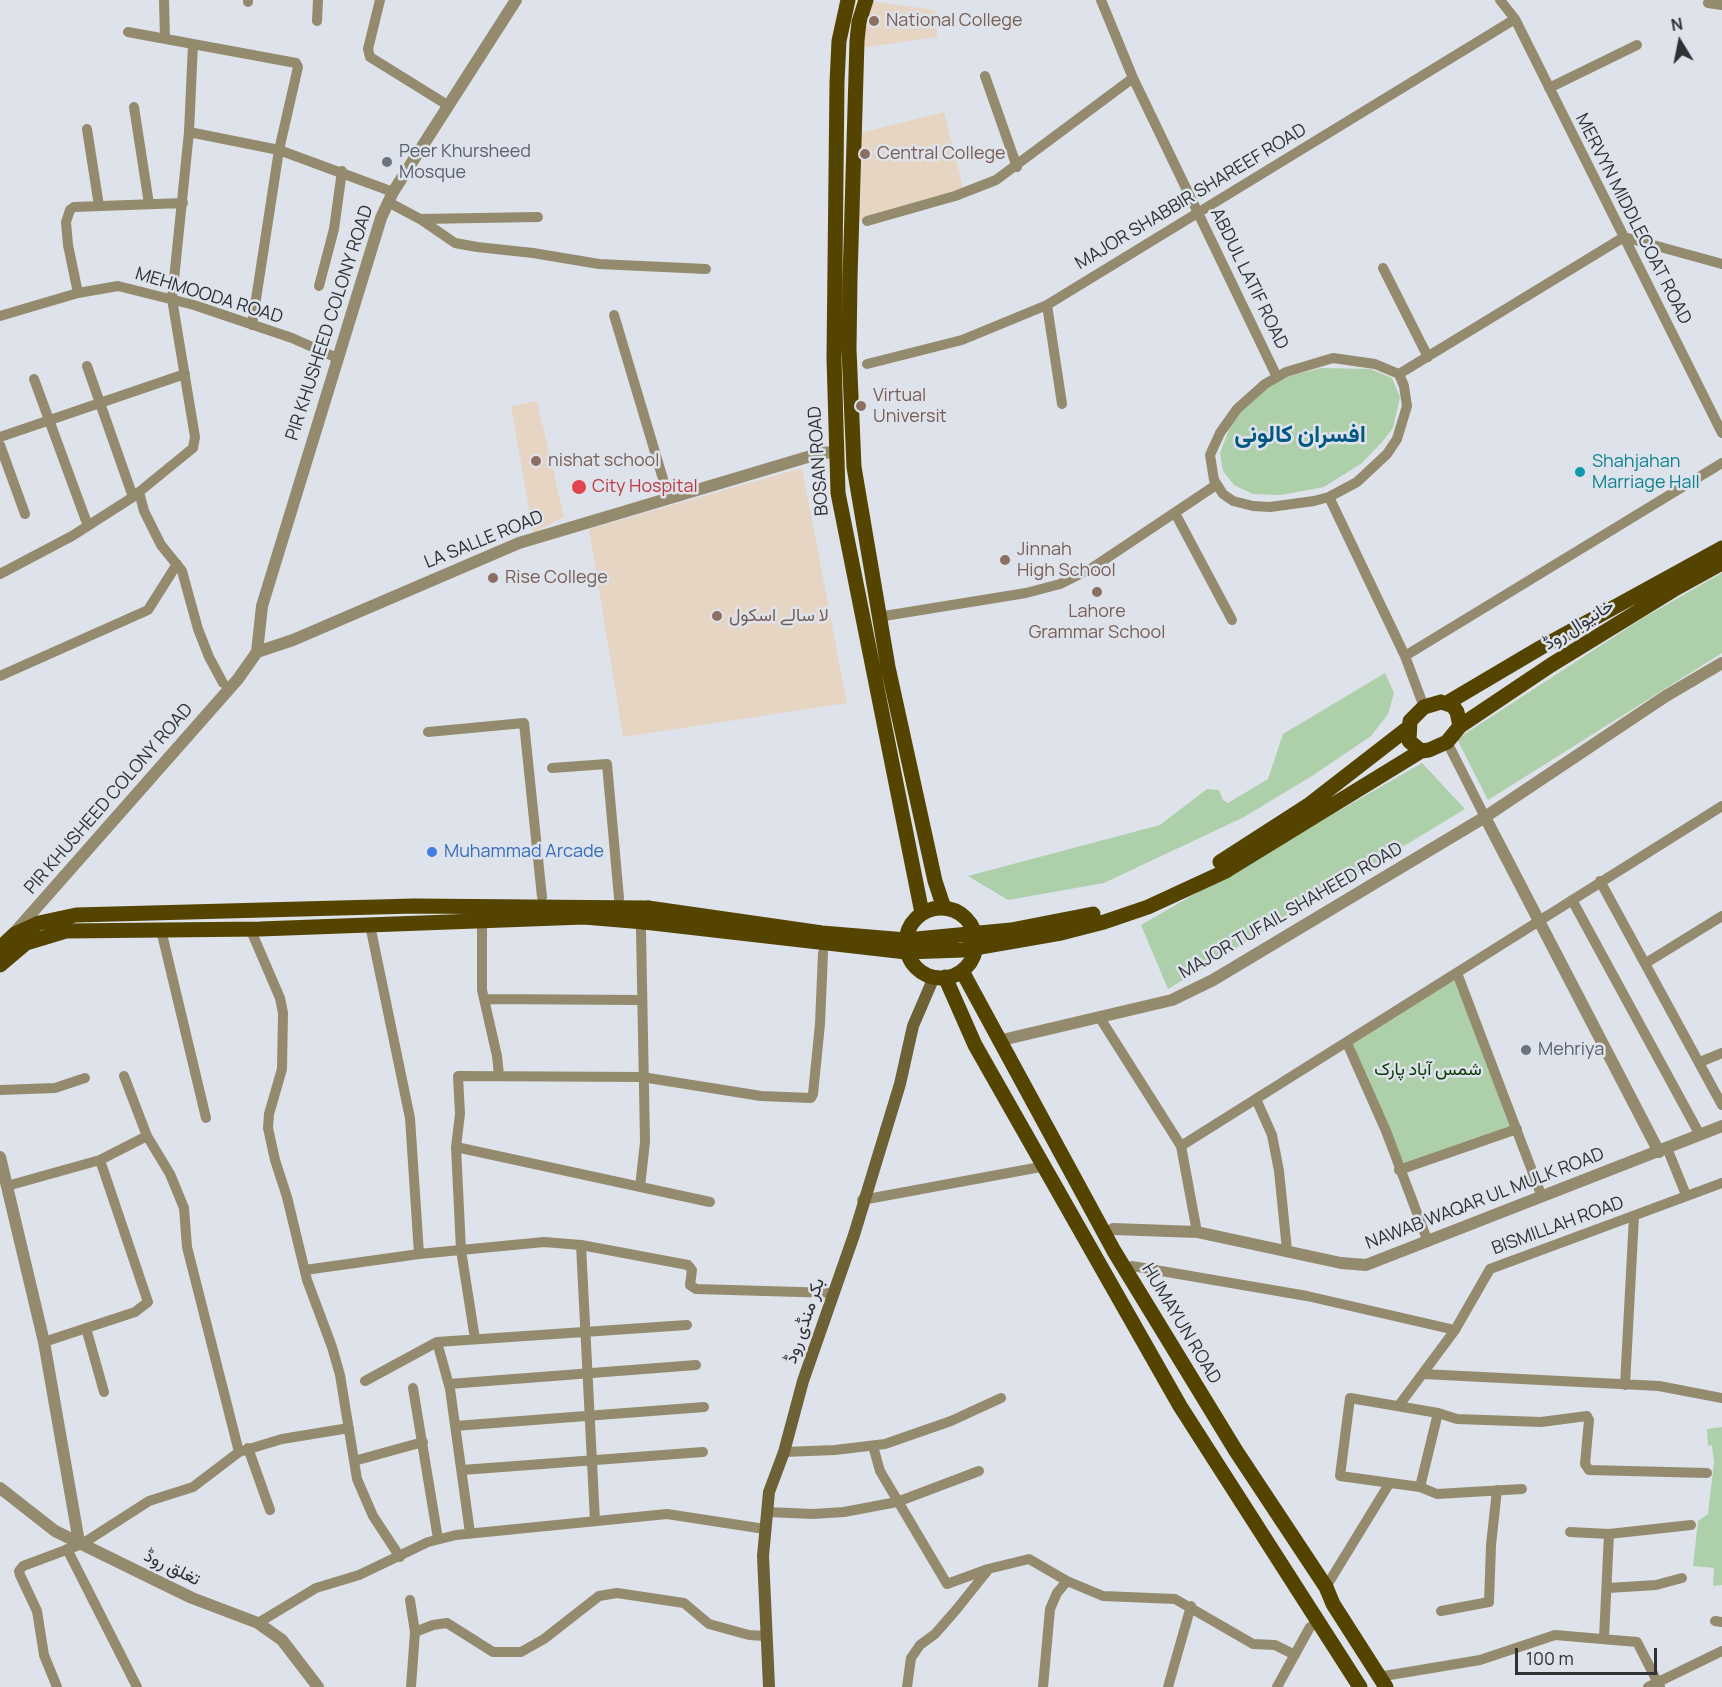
<!DOCTYPE html>
<html>
<head>
<meta charset="utf-8">
<style>
  body { margin:0 }
  #map { position:relative; width:1722px; height:1687px; overflow:hidden; background:#dee2eb; font-family:Manrope,sans-serif }
  canvas { display:block }
  .north { position:absolute; left:1650px; top:12px; width:60px; height:60px; -webkit-text-stroke:4px #dee2eb; paint-order:stroke; rotate:350deg; font-size:16px; font-weight:700; line-height:24px; text-align:center; color:#2f3134 }
  .north::after { content:''; display:block; margin:auto; width:21px; height:27px; background:#2f3134; clip-path:polygon(50% 0,100% 100%,50% 72%,0 100%) }
  .scale { position:absolute; left:1515px; top:1648px; width:142px; height:27px; box-sizing:border-box; border:3px solid #2f3134; border-top:0; padding-left:8px; font-size:18px; line-height:21px; white-space:nowrap; color:#2f3134; -webkit-text-stroke:4px #dee2eb; paint-order:stroke }
</style>
</head>
<body>
<div id="map">
<canvas width="1722" height="1687"></canvas>
<div class="north">N</div>
<div class="scale">100 m</div>
</div>
<script>
const ctx = document.querySelector('canvas').getContext('2d');
ctx.lineJoin = 'round';
function fill(path, color) {
  ctx.fillStyle = color;
  ctx.fill(path, 'evenodd');
}
function toPath(rows) {
  const path = new Path2D();
  for (const r of rows) {
    if (r.length === 3) {
      path.moveTo(r[0] + r[2], r[1]);
      path.arc(r[0], r[1], r[2], 0, 2 * Math.PI);
      continue;
    }
    path.moveTo(r[0], r[1]);
    for (let i = 2; i < r.length; i += 2) path.lineTo(r[i], r[i + 1]);
  }
  return path;
}
function stroke(path, color, width, dash) {
  ctx.strokeStyle = color;
  ctx.lineWidth = width;
  ctx.lineCap = dash ? 'butt' : 'round';
  ctx.setLineDash(dash || []);
  ctx.stroke(path);
}
function write(font, color, halo, rows, align = 'center') {
  ctx.font = font + ' Manrope,Vazirmatn,sans-serif';
  ctx.lineWidth = 5;
  ctx.setLineDash([]);
  ctx.textBaseline = 'middle';
  ctx.strokeStyle = halo;
  ctx.fillStyle = color;
  for (const [text, x, y, turn = 0] of rows) {
    ctx.save();
    ctx.translate(x, y);
    ctx.rotate((+turn || 0) * Math.PI / 180);
    ctx.textAlign = isNaN(turn) ? turn : align;
    if (halo) ctx.strokeText(text, 0, 0);
    ctx.fillText(text, 0, 0);
    ctx.restore();
  }
}
const education = toPath([
  [868,1,935,10,937,37,861,48],
  [944,112,964,191,855,221,852,135],
  [537,401,564,517,533,533,511,406],
  [802,468,847,703,623,737,589,529]
]);
const green = toPath([
  [1321,368,1370,369,1392,378,1400,397,1393,428,1383,441,1362,463,1324,487,1281,495,1253,494,1234,485,1223,471,1220,453,1230,427,1242,409,1265,389,1283,378],
  [1722,573,1722,653,1488,800,1457,739,1643,618],
  [1385,673,1394,693,1388,714,1371,736,1312,776,1244,817,1104,883,1008,900,968,876,1160,825,1207,789,1219,790,1223,800,1228,803,1268,779,1283,734],
  [1422,763,1465,809,1168,989,1141,925],
  [1456,975,1513,1128,1401,1165,1350,1044],
  [1722,1427,1722,1585,1713,1586,1714,1568,1693,1566,1698,1521,1708,1514,1714,1462,1712,1445,1708,1446,1707,1429]
]);
const minor = toPath([
  [164,0,165,39],
  [248,0,248,2],
  [380,0,368,49,370,57,449,106],
  [1101,0,1133,78,1277,377],
  [1500,0,1515,19,1722,433],
  [1708,3,1722,5],
  [317,21,318,0],
  [128,32,296,63,298,67,279,150,252,325],
  [985,76,1017,167],
  [1549,88,1637,45],
  [134,107,149,204],
  [87,129,99,206],
  [189,132,279,150,393,192],
  [388,202,420,219,538,217],
  [420,219,455,243,477,247,533,253,599,264,706,269],
  [867,221,955,196,996,180,1133,78],
  [1383,268,1428,357],
  [319,286,334,229,342,171],
  [78,293,68,245,66,222,70,210,74,207,183,203],
  [1047,305,1062,404],
  [614,315,669,499],
  [0,316,78,293,118,286,194,305,292,338,337,358],
  [1333,358,1375,364,1399,374,1404,386,1407,406,1397,439,1387,454,1357,482,1329,497,1314,501,1270,507,1253,506,1233,501,1223,494,1214,480,1210,455,1220,433,1237,409,1265,384,1286,372,1333,358],
  [867,364,962,340,1047,305,1515,19],
  [87,366,133,497],
  [1399,374,1624,237,1722,264],
  [34,379,88,526],
  [0,437,185,374],
  [0,445,25,514],
  [139,492,144,511,161,545,182,571,198,629,209,657,223,683],
  [1329,497,1405,656,1424,707],
  [1175,513,1232,620],
  [0,574,72,536,133,497,193,448,195,437,172,299,189,132,193,44],
  [878,617,1026,593,1060,584,1092,568,1216,485],
  [1405,656,1722,463],
  [0,676,148,610,177,564],
  [428,732,524,723,542,897],
  [1447,742,1485,817],
  [552,768,607,764,619,898],
  [1600,881,1722,1105],
  [1572,900,1700,1135],
  [482,927,482,990,497,1056,499,1075],
  [371,930,410,1118,419,1254],
  [252,933,280,998,283,1013,282,1069,269,1114,268,1128,275,1160,287,1197,307,1280,332,1347,340,1375,357,1479,373,1516,400,1557],
  [162,934,206,1118],
  [1646,963,1722,916],
  [1457,973,1542,1197],
  [484,999,641,1000],
  [1100,1018,1181,1146,1197,1232],
  [1347,1043,1386,1131,1428,1242],
  [1700,1062,1722,1053],
  [124,1076,147,1136,170,1174,184,1208,187,1247,239,1452],
  [0,1090,55,1088,85,1078],
  [1256,1099,1272,1135,1279,1171,1287,1250],
  [1181,1146,1722,806],
  [456,1147,710,1202],
  [1667,1148,1686,1195],
  [1399,1170,1517,1129],
  [7,1186,100,1160,147,1136],
  [640,1187,645,1142,641,930],
  [862,1200,1046,1166],
  [581,1245,595,1521],
  [1132,1266,1307,1296,1455,1330],
  [305,1270,419,1254,544,1242,581,1245,688,1265,692,1270,690,1285,696,1289,834,1293],
  [86,1328,104,1392],
  [475,1339,461,1250,456,1147,460,1114,458,1076,642,1077,761,1096,811,1098,813,1094,820,1024,823,953],
  [44,1342,135,1312,148,1302,100,1160],
  [437,1342,450,1389,470,1533],
  [1423,1374,1659,1386,1722,1398],
  [365,1381,437,1342,687,1325],
  [449,1384,696,1365],
  [1625,1385,1634,1216],
  [413,1388,438,1539],
  [1350,1398,1438,1413,1420,1487,1340,1476,1350,1398],
  [1400,1404,1455,1330,1490,1269,1722,1183],
  [1438,1413,1457,1419,1541,1422,1587,1416,1589,1420,1585,1464,1589,1470,1707,1473],
  [455,1426,704,1407],
  [873,1446,880,1471,947,1584,988,1569,1029,1559,1067,1581,1103,1596,1175,1599,1253,1644,1275,1645,1295,1655],
  [248,1448,270,1510],
  [784,1452,835,1450,885,1444,951,1421,1001,1398],
  [354,1461,423,1442],
  [462,1470,703,1452],
  [1420,1487,1437,1494,1522,1489],
  [767,1512,813,1514,844,1512,897,1502,979,1471],
  [1570,1532,1609,1534,1691,1525],
  [67,1549,137,1687],
  [1326,1587,1389,1484],
  [1608,1588,1656,1585,1682,1578],
  [410,1600,415,1632,411,1687],
  [1441,1611,1489,1602,1491,1545,1497,1490],
  [1715,1621,1722,1622],
  [258,1623,316,1588,359,1575,428,1542,456,1535,667,1514,765,1529],
  [415,1632,433,1625,447,1623,493,1652,521,1652,544,1639,599,1596,617,1593,684,1603,709,1624,749,1635,765,1636],
  [1604,1638,1609,1534],
  [1378,1677,1480,1660,1555,1635,1637,1642,1660,1687],
  [57,1687,44,1655,37,1611,20,1575,19,1571,23,1566,82,1544,149,1501,193,1487,239,1452,282,1439,349,1428],
  [907,1687,911,1658,920,1645,935,1634,956,1610,988,1570],
  [1043,1687,1050,1609,1057,1593,1067,1581],
  [1168,1687,1191,1606],
  [1277,1687,1310,1627],
  [1648,1687,1722,1651]
]);
const tertiary = toPath([
  [257,652,293,640,519,543,821,453,835,452],
  [15,932,238,679,257,652,262,606,381,218,393,192,516,0],
  [1002,1040,1172,1000,1213,980,1485,817],
  [1659,1152,1485,817,1666,696,1722,663],
  [0,1157,44,1342,79,1542],
  [1113,1229,1197,1232,1341,1263,1366,1265,1722,1126],
  [0,1488,55,1531,192,1598,258,1623,282,1640,318,1687]
]);
const secondary = toPath([
  [769,1687,763,1556,769,1492,784,1452,803,1381,854,1235,900,1084,913,1026,934,977]
]);
const primary = toPath([
  [848,0,839,41,837,82,834,358,838,493,922,913],
  [866,0,859,22,857,41,850,279,849,349,854,467,888,667,935,881,944,908],
  [1441,702,1453,706,1457,712,1460,726,1447,742,1429,750,1421,751,1409,741,1410,721,1424,707,1441,702],
  [1447,703,1540,648,1722,548],
  [1460,726,1551,665,1673,590,1722,563],
  [1220,862,1310,804,1408,728],
  [1227,870,1421,751],
  [941,943,35],
  [0,948,15,934,39,923,76,915,414,906,648,908],
  [0,965,26,943,66,931,260,929,584,917,644,922],
  [962,971,1114,1251,1236,1451,1326,1587,1333,1604,1386,1687],
  [945,977,975,1045,1180,1406,1360,1687]
]);
const primaryBridge = toPath([
  [648,908,822,933,906,940,1011,930,1093,914],
  [644,922,906,952,963,950,1061,933,1104,922,1148,907,1226,871]
]);
const markers = [
  [874,21,6,"#8d6e63"],
  [865,154,6,"#8d6e63"],
  [387,162,6,"#6b7280"],
  [861,406,6,"#8d6e63"],
  [536,461,6,"#8d6e63"],
  [1580,472,6,"#0f9aa8"],
  [579,487,8,"#e0444e"],
  [1005,560,6,"#8d6e63"],
  [493,578,6,"#8d6e63"],
  [1097,592,6,"#8d6e63"],
  [717,616,6,"#8d6e63"],
  [432,852,6,"#3f7fe0"],
  [1526,1050,6,"#6b7280"]
];
const educationNames = [
  ["National College",886,21],
  ["Central College",877,154],
  ["Virtual",873,396],
  ["Universit",873,417],
  ["nishat school",548,461],
  ["Jinnah",1017,550],
  ["High School",1017,571],
  ["Rise College",505,578],
  ["Lahore",1097,612,"center"],
  ["Grammar School",1097,633,"center"],
  ["لا سالے اسکول",729,616]
];
const worshipNames = [
  ["Peer Khursheed",399,152],
  ["Mosque",399,173],
  ["Mehriya",1538,1050]
];
const streetNames = [
  ["MAJOR SHABBIR SHAREEF ROAD",1191,197,-31],
  ["MERVYN MIDDLECOAT ROAD",1633,219,63],
  ["ABDUL LATIF ROAD",1249,279,64],
  ["MEHMOODA ROAD",209,296,17],
  ["PIR KHUSHEED COLONY ROAD",330,323,-72],
  ["BOSAN ROAD",819,461,-94],
  ["LA SALLE ROAD",484,540,-22],
  ["خانیوال روڈ",1579,625,-32],
  ["PIR KHUSHEED COLONY ROAD",109,799,-49],
  ["MAJOR TUFAIL SHAHEED ROAD",1291,911,-30],
  ["NAWAB WAQAR UL MULK ROAD",1485,1199,-21],
  ["BISMILLAH ROAD",1558,1226,-20],
  ["بکر منڈی روڈ",805,1321,-71],
  ["HUMAYUN ROAD",1181,1324,59],
  ["تغلق روڈ",172,1568,26]
];
const cultureNames = [
  ["Shahjahan",1592,462],
  ["Marriage Hall",1592,483]
];
const healthNames = [
  ["City Hospital",592,487]
];
const shopNames = [
  ["Muhammad Arcade",444,852]
];
const parkNames = [
  ["شمس آباد پارک",1428,1070]
];
const districtNames = [
  ["افسران کالونی",1300,435]
];
fill(education, '#e7d5c4');
fill(green, '#adcfa9');
stroke(minor, '#948b6e', 10);
stroke(tertiary, '#948b6e', 12);
stroke(secondary, '#6e6135', 12);
stroke(primary, '#544400', 15);
stroke(primaryBridge, '#544400', 15);
for (const [x, y, r, color] of markers) {
  const dot = new Path2D();
  dot.arc(x, y, r, 0, 2 * Math.PI);
  ctx.fillStyle = color;
  ctx.fill(dot);
  stroke(dot, '#dee2eb', 2);
}
write('18px', '#785e54', '#dee2eb', educationNames, 'left');
write('18px', '#5b616d', '#dee2eb', worshipNames, 'left');
write('18px', '#2f3134', '#dee2eb', streetNames);
write('18px', '#0d838f', '#dee2eb', cultureNames, 'left');
write('18px', '#be3a42', '#dee2eb', healthNames, 'left');
write('18px', '#366cbe', '#dee2eb', shopNames, 'left');
write('18px', '#063c04', '#dee2eb', parkNames);
write('bold 24px', '#005883', '#dee2eb', districtNames);
</script>
</body>
</html>
